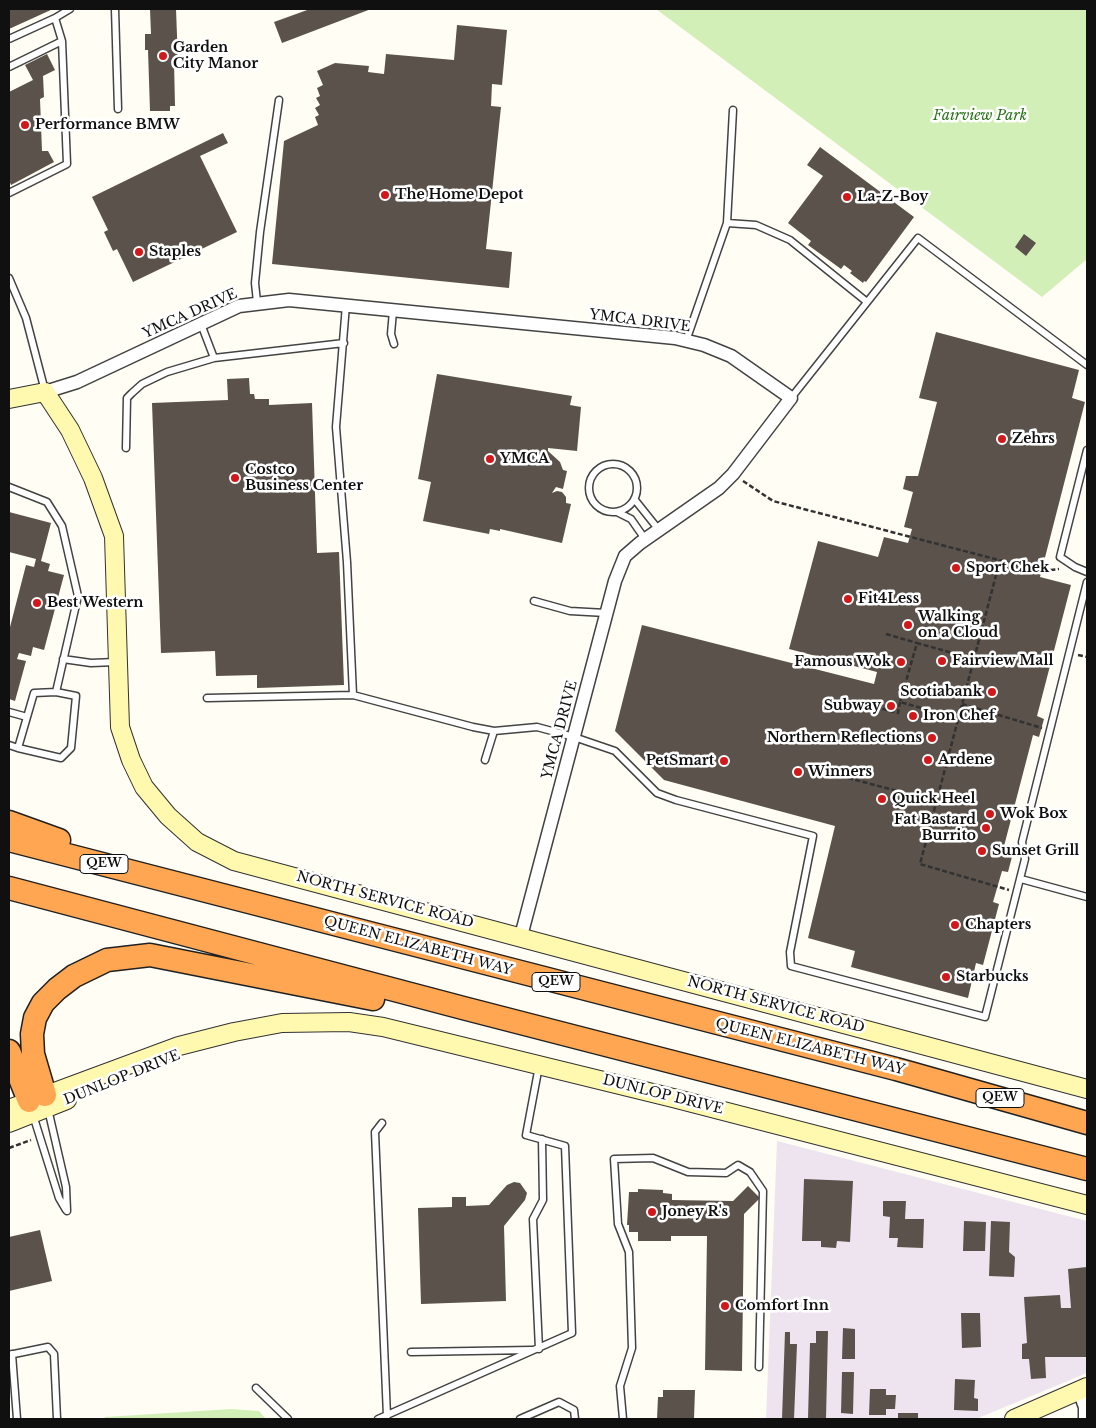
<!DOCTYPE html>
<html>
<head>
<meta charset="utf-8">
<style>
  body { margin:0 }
  #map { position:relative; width:1096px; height:1428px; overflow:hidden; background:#fffdf4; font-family:"Libre Baskerville",serif }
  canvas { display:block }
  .frame { position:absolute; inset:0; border:10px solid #101010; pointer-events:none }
</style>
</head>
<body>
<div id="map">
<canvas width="1096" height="1428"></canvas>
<div class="frame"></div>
</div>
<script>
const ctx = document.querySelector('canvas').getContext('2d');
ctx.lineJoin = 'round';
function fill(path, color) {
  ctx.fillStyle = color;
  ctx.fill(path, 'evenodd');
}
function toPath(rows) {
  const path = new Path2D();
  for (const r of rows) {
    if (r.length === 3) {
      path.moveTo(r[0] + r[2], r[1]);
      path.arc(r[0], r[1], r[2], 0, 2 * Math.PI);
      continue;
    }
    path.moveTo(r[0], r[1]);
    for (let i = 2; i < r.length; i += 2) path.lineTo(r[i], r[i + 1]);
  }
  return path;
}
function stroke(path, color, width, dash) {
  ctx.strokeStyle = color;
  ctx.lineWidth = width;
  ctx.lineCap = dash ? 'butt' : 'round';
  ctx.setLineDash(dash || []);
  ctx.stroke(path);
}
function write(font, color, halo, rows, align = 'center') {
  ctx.font = font + ' "Libre Baskerville",serif';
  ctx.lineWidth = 5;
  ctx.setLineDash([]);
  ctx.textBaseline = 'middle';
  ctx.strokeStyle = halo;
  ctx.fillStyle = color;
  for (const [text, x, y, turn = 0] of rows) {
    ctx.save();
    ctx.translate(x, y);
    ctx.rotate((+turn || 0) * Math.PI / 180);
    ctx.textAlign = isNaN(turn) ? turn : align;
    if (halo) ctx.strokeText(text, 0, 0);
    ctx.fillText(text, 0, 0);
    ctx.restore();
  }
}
const industrial = toPath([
  [777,1141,1087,1221,1087,1373,976,1419,766,1419]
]);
const green = toPath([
  [656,9,1087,9,1087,259,1042,297],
  [231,1409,259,1411,266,1419,105,1419,105,1417]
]);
const building = toPath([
  [9,9,53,9,9,29],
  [150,9,176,9,178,62,174,62,175,106,170,106,170,111,150,111,148,50,145,50,145,34,151,34],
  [310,9,371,9,282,43,274,22],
  [457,25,507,30,502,85,492,84,491,106,501,107,486,249,512,252,509,288,272,264,284,141,318,125,315,117,319,115,315,108,320,105,316,98,320,96,317,88,323,85,317,71,335,63,369,66,368,72,384,74,386,54,454,60],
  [47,54,55,70,43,76,44,97,40,99,42,151,48,151,54,162,11,185,9,180,9,92,33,80,25,65],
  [223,133,228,143,200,156,237,232,133,282,117,249,113,251,104,232,108,230,92,197],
  [820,147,914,217,866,282,864,281,863,283,850,273,852,271,844,265,841,269,808,245,811,241,788,223,823,176,807,165],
  [1024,234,1036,243,1026,256,1015,247],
  [936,332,1079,370,1072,398,1085,402,1040,577,1071,585,1037,716,1044,719,1039,737,1033,735,1003,850,1013,853,1008,872,1002,871,993,902,999,904,983,965,976,963,968,998,851,967,855,951,808,938,835,826,664,780,615,731,642,625,874,684,877,672,789,649,818,541,878,557,884,537,908,543,912,529,904,527,913,492,903,489,906,476,918,476,937,402,919,398],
  [437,374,572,396,570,405,581,407,577,451,548,448,548,451,560,462,563,470,567,471,563,489,556,487,552,493,557,491,562,492,566,497,566,503,571,504,562,543,500,529,500,531,490,529,489,534,423,521,431,482,418,479],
  [249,378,250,394,254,394,255,399,269,399,269,405,312,403,317,553,339,552,344,685,257,688,257,675,216,676,215,651,161,653,152,403,228,400,227,379],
  [9,512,51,523,41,561,50,564,48,571,64,575,44,650,33,647,31,656,19,653,17,659,26,661,15,701,9,699,9,631,26,565,34,567,36,559,9,552],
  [804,1179,853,1181,850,1242,837,1241,836,1248,821,1247,821,1241,802,1241],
  [514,1182,520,1183,527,1193,525,1200,504,1226,506,1301,421,1304,418,1208,452,1207,452,1197,466,1197,466,1206,489,1205,507,1185],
  [748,1186,760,1198,744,1214,742,1371,705,1370,707,1236,671,1236,671,1241,638,1241,638,1232,629,1232,629,1225,627,1225,629,1192,638,1192,638,1189,663,1190,663,1193,672,1194,672,1200,733,1201],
  [883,1201,906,1201,905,1219,924,1219,923,1248,897,1247,898,1238,889,1238,890,1217,883,1216],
  [964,1221,986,1222,985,1251,963,1251],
  [991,1221,1010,1222,1009,1252,1015,1257,1014,1277,989,1276],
  [40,1230,52,1281,9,1291,9,1237],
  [1087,1267,1087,1357,1045,1357,1046,1378,1031,1379,1029,1359,1022,1359,1022,1344,1027,1343,1024,1297,1060,1295,1061,1308,1071,1308,1068,1269],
  [961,1313,980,1313,981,1347,962,1348],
  [843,1328,855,1329,855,1359,842,1359],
  [816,1331,828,1331,826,1419,808,1419,810,1343,816,1343],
  [785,1332,790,1332,790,1344,797,1344,794,1419,782,1419],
  [842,1372,854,1372,853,1414,841,1413],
  [955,1379,975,1380,974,1398,978,1399,978,1411,954,1410],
  [870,1389,886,1389,886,1395,896,1395,895,1409,886,1409,886,1415,869,1415],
  [663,1390,695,1390,694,1419,657,1419,658,1397,663,1397],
  [898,1413,918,1413,918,1419,898,1419]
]);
const path = toPath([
  [743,481,773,501,1041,571,1059,569],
  [1000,560,920,864,1009,890],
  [886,634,917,643],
  [1078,655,1087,657],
  [962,704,1042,728],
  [875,707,898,713,900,702],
  [957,718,900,702,917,643,974,659],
  [848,778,936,801],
  [9,1148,31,1140]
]);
const lane = toPath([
  [115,9,118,109],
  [9,39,55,18],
  [62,41,55,18,70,9],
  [9,67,62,41,67,164,9,193],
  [727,223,756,225,790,240,867,302],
  [9,278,26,318,45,391],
  [257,302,255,283,260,232,279,100],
  [393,311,391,334,394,344],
  [686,341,727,223,733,110],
  [214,358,344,343],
  [791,398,918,238,1087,365],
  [126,448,127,398,132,393,142,384,167,372,214,358,201,324],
  [1087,450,1060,557,1075,567,1087,572],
  [613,488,24],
  [9,487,47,502,62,526,78,596,56,692,34,693,18,748,9,745],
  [635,500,659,530],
  [617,512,631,519,645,539],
  [534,601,570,611,606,613],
  [63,659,91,663,116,662],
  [353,695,473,727,494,731,537,727,574,737,615,751,657,793,676,800,813,836,790,952,791,966,985,1017,1025,859,1022,842,1087,582],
  [207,698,353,695,347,562,336,427,346,305],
  [9,712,27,717],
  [18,748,61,758,71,748,76,696,56,692],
  [485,760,494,731],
  [1021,879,1087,897],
  [48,1109,66,1187,67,1211],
  [33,1115,59,1198,66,1210],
  [382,1123,375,1132,387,1416],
  [539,1349,533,1219,543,1200,542,1139],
  [411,1352,532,1350],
  [12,1354,17,1419],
  [9,1355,48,1347,54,1354,57,1419],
  [256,1388,288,1419],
  [378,1419,572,1333,565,1146,526,1135,539,1066],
  [520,1419,559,1402,574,1410,575,1419],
  [623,1419,620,1386,632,1348,629,1252,618,1224,614,1159,653,1158,688,1172,726,1173,738,1165,750,1172,763,1191,759,1367]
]);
const street = toPath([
  [45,392,77,382,239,306,289,300,675,338,704,345,731,356,791,398,733,474,719,488,640,543,625,556,615,581,521,936],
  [1079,1391,1085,1407,1085,1419]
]);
const secondary = toPath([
  [9,399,45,392,70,430,93,478,114,536,120,727,131,760,144,787,168,816,197,842,234,861,1087,1089],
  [9,1109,179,1046,234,1032,282,1023,349,1022,383,1027,673,1098,1087,1205],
  [9,1123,67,1100],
  [1014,1419,1087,1387]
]);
const highway = toPath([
  [9,822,59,840],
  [9,840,896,1069,1087,1123],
  [9,888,463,1008,1087,1169],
  [9,1051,29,1101],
  [45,1095,33,1054,32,1034,35,1018,43,1003,57,989,74,976,107,960,150,955,373,999]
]);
const markers = [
  [163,56,5,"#d1181b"],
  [25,125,5,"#d1181b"],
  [385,195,5,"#d1181b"],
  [847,197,5,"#d1181b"],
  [139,252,5,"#d1181b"],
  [1002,439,5,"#d1181b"],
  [490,459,5,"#d1181b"],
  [235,478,5,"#d1181b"],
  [956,568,5,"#d1181b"],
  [848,599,5,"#d1181b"],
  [37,603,5,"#d1181b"],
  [908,625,5,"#d1181b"],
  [942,661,5,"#d1181b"],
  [901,662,5,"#d1181b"],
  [992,692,5,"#d1181b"],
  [891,706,5,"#d1181b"],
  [913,716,5,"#d1181b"],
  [932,738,5,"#d1181b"],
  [928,760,5,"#d1181b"],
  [724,761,5,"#d1181b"],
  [798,772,5,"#d1181b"],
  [882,799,5,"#d1181b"],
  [990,814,5,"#d1181b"],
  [986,828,5,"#d1181b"],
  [982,851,5,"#d1181b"],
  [955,925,5,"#d1181b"],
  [946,977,5,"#d1181b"],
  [652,1212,5,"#d1181b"],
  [725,1306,5,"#d1181b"]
];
const shields = [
  [104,864,48],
  [556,982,48],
  [1000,1098,48]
];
const shieldNames = [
  ["QEW",104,864],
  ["QEW",556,982],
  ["QEW",1000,1098]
];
const poiNames = [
  ["Garden",173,48],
  ["City Manor",173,64],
  ["Performance BMW",35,125],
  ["The Home Depot",395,195],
  ["La-Z-Boy",857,197],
  ["Staples",149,252],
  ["Zehrs",1012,439],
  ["YMCA",500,459],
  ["Costco",245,470],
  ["Business Center",245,486],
  ["Sport Chek",966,568],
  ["Fit4Less",858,599],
  ["Best Western",47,603],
  ["Walking",918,617],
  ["on a Cloud",918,633],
  ["Fairview Mall",952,661],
  ["Famous Wok",891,662,"right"],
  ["Scotiabank",982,692,"right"],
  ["Subway",881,706,"right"],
  ["Iron Chef",923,716],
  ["Northern Reflections",922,738,"right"],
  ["Ardene",938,760],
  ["PetSmart",714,761,"right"],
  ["Winners",808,772],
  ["Quick Heel",892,799],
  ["Wok Box",1000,814],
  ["Fat Bastard",976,820,"right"],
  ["Burrito",976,836,"right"],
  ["Sunset Grill",992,851],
  ["Chapters",965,925],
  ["Starbucks",956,977],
  ["Joney R's",662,1212],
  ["Comfort Inn",735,1306]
];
const parkNames = [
  ["Fairview Park",980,116]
];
const streetNames = [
  ["YMCA DRIVE",190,314,-24],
  ["YMCA DRIVE",640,321,7],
  ["YMCA DRIVE",560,730,-75],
  ["NORTH SERVICE ROAD",385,900,15],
  ["QUEEN ELIZABETH WAY",418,946,15],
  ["NORTH SERVICE ROAD",776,1005,15],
  ["QUEEN ELIZABETH WAY",810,1047,14],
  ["DUNLOP DRIVE",122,1078,-22],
  ["DUNLOP DRIVE",663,1095,14]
];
fill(industrial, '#eee4ef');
fill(green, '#d3efb8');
fill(building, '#5a524b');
stroke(lane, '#434343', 9);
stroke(street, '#434343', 15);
stroke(secondary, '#323232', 20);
stroke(highway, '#212121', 25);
stroke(path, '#323232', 2.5, [5, 2.5]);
stroke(lane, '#fff', 6);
stroke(street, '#fff', 12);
stroke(secondary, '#fff8af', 18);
stroke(highway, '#ffa652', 22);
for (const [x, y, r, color] of markers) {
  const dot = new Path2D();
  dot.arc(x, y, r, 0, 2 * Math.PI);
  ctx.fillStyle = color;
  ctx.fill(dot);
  stroke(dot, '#fff', 2);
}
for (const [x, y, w] of shields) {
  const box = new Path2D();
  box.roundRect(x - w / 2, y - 9.5, w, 19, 4);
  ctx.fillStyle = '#fff';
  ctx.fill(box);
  stroke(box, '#101010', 1);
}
write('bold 12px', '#101010', null, shieldNames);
write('bold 14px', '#101010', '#fff', poiNames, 'left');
write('italic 14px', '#287118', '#fff', parkNames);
write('14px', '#101010', '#fff', streetNames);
</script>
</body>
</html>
